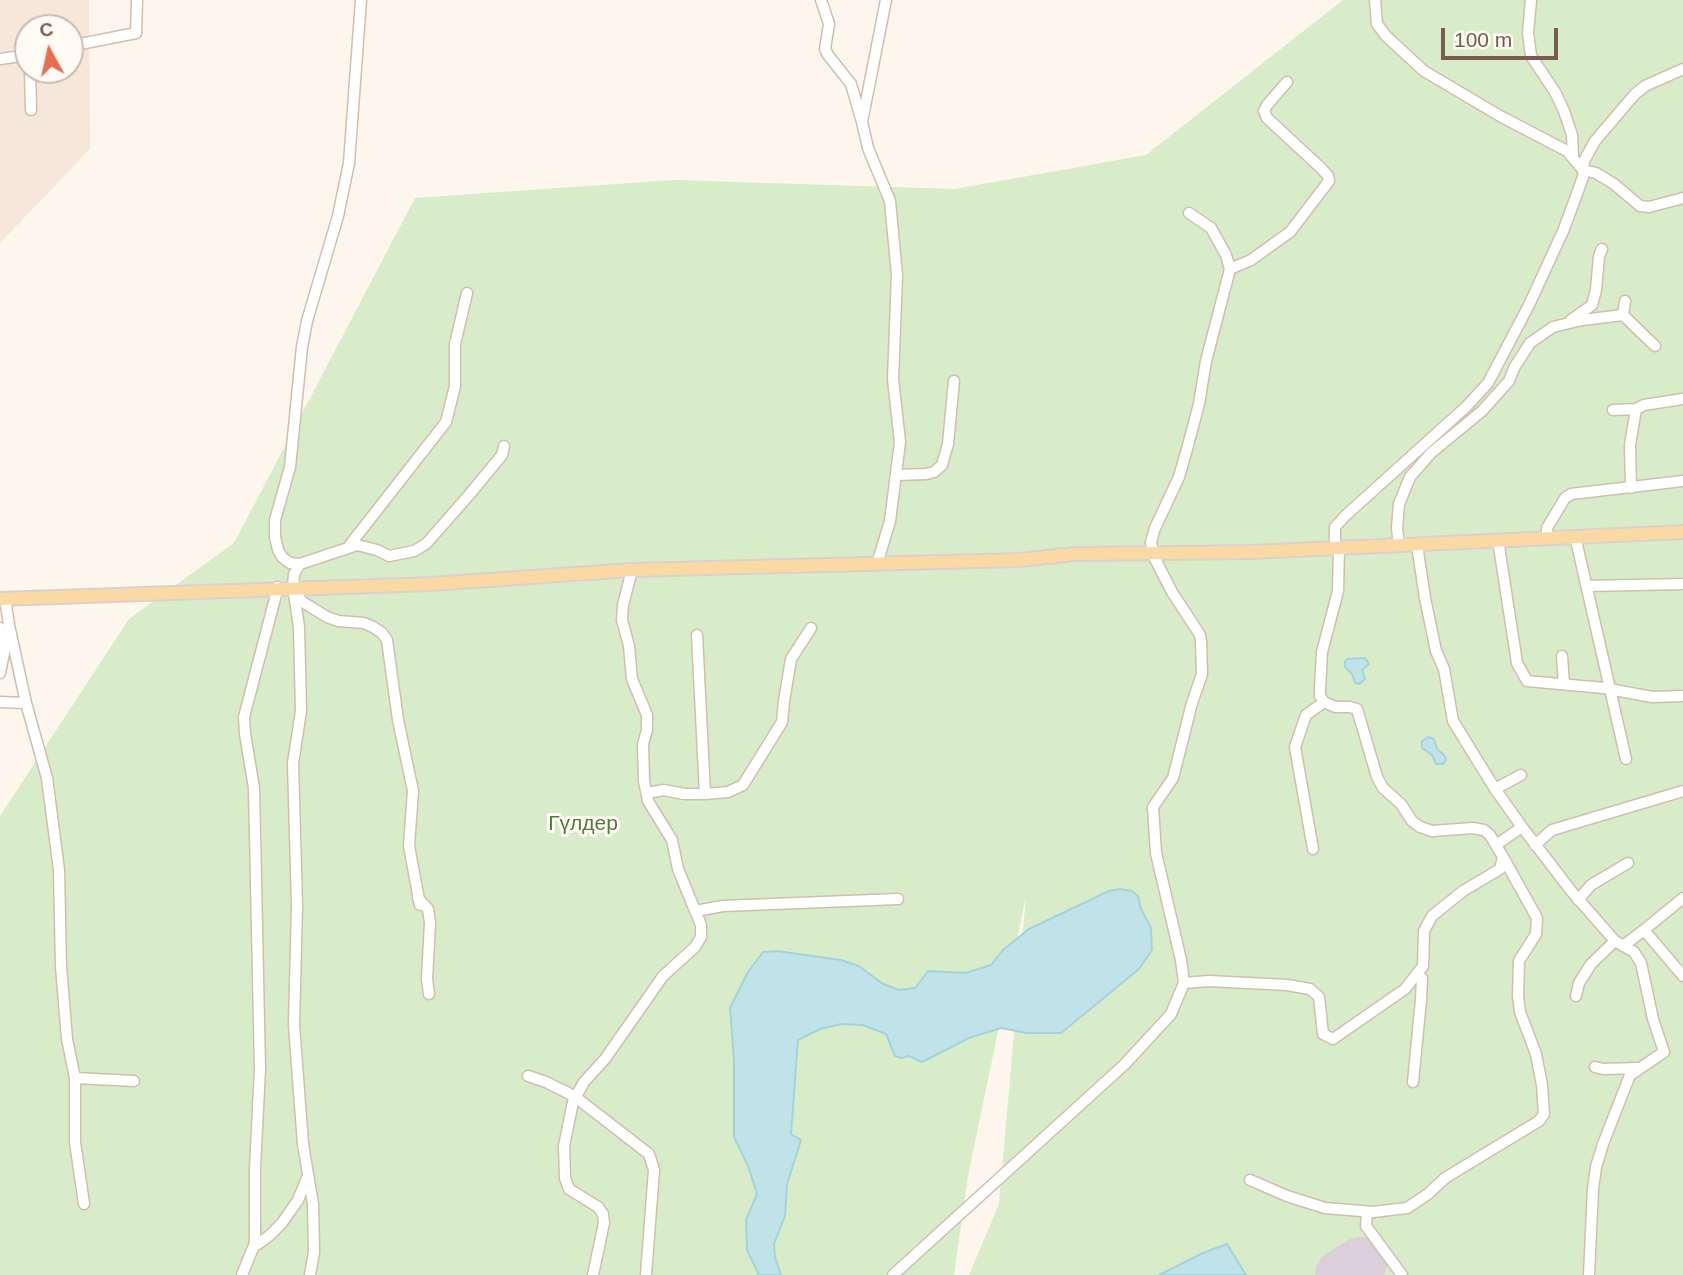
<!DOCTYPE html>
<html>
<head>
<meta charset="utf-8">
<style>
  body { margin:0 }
  #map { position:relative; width:1683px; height:1275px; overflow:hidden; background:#fdf6ec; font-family:Arial,sans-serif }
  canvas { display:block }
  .north { position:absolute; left:14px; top:14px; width:70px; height:70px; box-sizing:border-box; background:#fffaf3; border:2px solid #cabbb1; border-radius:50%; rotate:352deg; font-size:19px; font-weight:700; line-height:28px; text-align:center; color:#7a5c4d }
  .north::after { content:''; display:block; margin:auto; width:24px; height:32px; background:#e76f51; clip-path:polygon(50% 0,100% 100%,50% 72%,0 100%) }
  .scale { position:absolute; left:1441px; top:28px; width:117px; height:32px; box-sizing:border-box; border:4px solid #7a5c4d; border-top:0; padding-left:9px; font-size:21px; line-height:24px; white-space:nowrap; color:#7a5c4d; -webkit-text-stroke:5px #fffaf3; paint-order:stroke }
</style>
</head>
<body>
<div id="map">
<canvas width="1683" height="1275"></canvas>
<div class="north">С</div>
<div class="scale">100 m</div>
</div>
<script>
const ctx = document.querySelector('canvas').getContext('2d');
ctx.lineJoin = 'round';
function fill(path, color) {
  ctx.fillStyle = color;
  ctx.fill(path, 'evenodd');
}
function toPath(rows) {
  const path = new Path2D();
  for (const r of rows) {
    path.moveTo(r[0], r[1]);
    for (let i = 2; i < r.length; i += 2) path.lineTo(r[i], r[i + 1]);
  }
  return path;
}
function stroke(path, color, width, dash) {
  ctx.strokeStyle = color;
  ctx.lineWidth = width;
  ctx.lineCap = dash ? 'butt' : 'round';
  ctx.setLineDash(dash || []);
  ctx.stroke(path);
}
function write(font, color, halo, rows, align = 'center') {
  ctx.font = font + ' Arial,sans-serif';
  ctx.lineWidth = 6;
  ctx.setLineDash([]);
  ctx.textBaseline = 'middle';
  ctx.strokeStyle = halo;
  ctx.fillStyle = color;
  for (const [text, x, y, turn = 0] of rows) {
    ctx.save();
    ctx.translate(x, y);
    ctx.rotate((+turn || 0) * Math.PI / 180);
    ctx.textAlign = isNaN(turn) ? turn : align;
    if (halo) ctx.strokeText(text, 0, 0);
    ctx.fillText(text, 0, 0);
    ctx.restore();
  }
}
const residential = toPath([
  [0,0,89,0,90,149,0,243],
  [28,28,70,28,70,70,28,70]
]);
const green = toPath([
  [1343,0,1683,0,1683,1275,969,1275,999,1204,1026,896,968,1176,954,1275,0,1275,0,816,129,619,234,543,415,198,674,180,955,189,1146,155]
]);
const water = toPath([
  [1365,658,1369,664,1362,670,1365,679,1359,684,1355,683,1352,674,1345,667,1345,662,1347,659,1365,658],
  [1428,737,1434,739,1437,749,1444,755,1446,760,1443,764,1436,764,1432,755,1422,748,1422,741,1428,737],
  [1120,889,1132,891,1138,896,1141,909,1151,928,1152,950,1139,969,1061,1033,1027,1033,1001,1028,969,1038,922,1062,909,1056,901,1058,895,1056,886,1034,863,1025,841,1024,820,1029,798,1040,791,1134,801,1140,787,1184,785,1216,774,1244,775,1257,781,1275,759,1275,747,1250,746,1220,757,1194,748,1166,734,1137,734,1061,730,1008,748,972,763,952,777,951,841,960,859,966,883,984,899,990,915,988,928,971,965,973,991,965,1003,950,1029,929,1109,891,1120,889],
  [1227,1244,1246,1275,1159,1275,1203,1253,1227,1244]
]);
const runway = toPath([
  [1341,1275,1361,1263]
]);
const minor = toPath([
  [361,0,349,163,338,216,307,321,302,347,290,467,275,520,275,537,278,550,282,557,290,563,300,564,357,545,377,550,389,556,414,551,426,544,469,495,502,455,504,446],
  [821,0,829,24,825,49,828,55,851,84,862,122],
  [1375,0,1377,24,1386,36,1424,71,1500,116,1567,151,1583,170,1596,173,1614,184,1640,206,1649,207,1683,198],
  [1531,0,1528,33,1531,56,1555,92,1564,111,1572,135,1573,157],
  [70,46,136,33,137,0],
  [0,59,28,55],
  [30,70,31,110],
  [1230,269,1251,260,1290,232,1329,181,1328,176,1322,169,1267,118,1264,111,1267,105,1287,82],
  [1623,315,1625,301],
  [1571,320,1592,305,1596,290,1599,256,1602,249],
  [1613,410,1636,409],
  [897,475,926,474,934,472,942,465,948,444,954,381],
  [1631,488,1630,445,1636,409,1644,405,1683,399],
  [1575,536,1626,759],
  [1547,539,1547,528,1565,498,1571,494,1683,481],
  [1498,540,1517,663,1527,681,1604,688,1652,697,1683,696],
  [1417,545,1425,598,1436,651,1444,669,1453,721,1495,789,1522,827,1572,892,1615,941],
  [349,546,446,422,455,386,455,344,467,293],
  [1399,546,1397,528,1399,504,1410,477,1431,453,1482,411,1509,381,1514,368,1530,343,1553,327,1582,320,1623,315,1655,346],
  [1335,548,1335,527,1345,516,1467,406,1488,383,1529,305,1564,229,1583,177,1584,161,1595,141,1635,94,1645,86,1683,69],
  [300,564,294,574,293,587,299,627,301,711,293,763,297,905,294,1025,303,1144,313,1204,314,1252,310,1275],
  [877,564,890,521,900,442,893,379,897,275,890,201,868,148,862,122,886,0],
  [1587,586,1683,584],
  [295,590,301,601,327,617,338,621,364,623,373,627,382,633,387,640,398,720,413,791,409,846,420,905],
  [5,598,9,625,26,703],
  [0,628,5,648,0,673],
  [697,635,705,794],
  [1562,656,1564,684],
  [0,702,26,703,47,778,59,870,61,967,67,1039,75,1078,134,1081],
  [1324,702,1335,707,1350,707,1357,709,1377,777,1383,788,1401,804,1412,821,1420,827,1432,831,1473,828,1484,830,1490,835,1503,857],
  [1495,789,1521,775],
  [647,793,664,790,684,794,705,794,728,792,743,785,782,722,784,701,791,659,811,628],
  [1496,845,1522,827],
  [1535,845,1552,830,1683,791],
  [1313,849,1295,747,1306,715,1324,702,1320,696,1320,689,1322,652,1338,591,1339,548],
  [418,898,428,909,430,923,427,979,429,994],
  [1578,900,1591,885,1628,863],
  [695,911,723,906,898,899],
  [1644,930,1683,898],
  [1623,946,1644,930,1683,976],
  [1184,983,1209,981,1287,985,1310,989,1319,997,1323,1034,1333,1039,1405,989,1423,966,1424,931,1432,916,1463,891,1500,869,1503,857,1537,918,1536,934,1519,961,1518,996,1520,1012,1536,1054,1542,1085,1544,1114,1539,1121,1445,1178,1428,1194,1407,1208,1373,1212,1325,1208,1287,1196,1250,1180],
  [1576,996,1579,983,1591,964,1615,941,1634,952,1641,963,1653,1019,1664,1052,1630,1075,1603,1144,1596,1167,1593,1189,1589,1275],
  [1595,1067,1603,1069,1638,1068],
  [528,1076,546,1082,574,1096,649,1154,654,1170,646,1275],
  [75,1078,75,1142,84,1204],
  [1413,1082,1421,1000,1422,978,1418,976],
  [1367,1212,1366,1226,1402,1275],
  [255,1243,258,1244,269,1236,282,1223,298,1200,307,1178],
  [242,1275,255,1243,255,1168,260,1069,254,788,245,734,244,717,278,587],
  [593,1275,604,1223,603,1214,598,1207,569,1189,565,1178,564,1146,573,1102,584,1082,605,1059,663,976,695,947,701,937,701,925,678,869,672,840,648,801,644,781,643,744,647,730,647,715,632,679,629,646,622,620,623,605,632,570],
  [893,1275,1125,1064,1171,1014,1184,983,1181,960,1156,853,1153,807,1173,778,1192,703,1202,674,1201,641,1200,635,1172,592,1153,555,1151,542,1155,528,1179,477,1187,449,1199,404,1206,361,1230,269,1226,255,1211,228,1189,213]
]);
const major = toPath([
  [0,599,431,584,632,570,1019,560,1074,554,1251,552,1683,532]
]);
const parkNames = [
  ["Гүлдер",583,824]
];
fill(residential, '#f5e8da');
fill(green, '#d8ecc9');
fill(water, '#bfe3e8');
stroke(water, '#a5d3da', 2);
stroke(runway, '#dbcfda', 52);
stroke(minor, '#d1beb0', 13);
stroke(major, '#dad1cd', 16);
stroke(minor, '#fff', 10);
stroke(major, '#fbd9a5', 12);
write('21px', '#537a41', '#fffaf3', parkNames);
</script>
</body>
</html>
